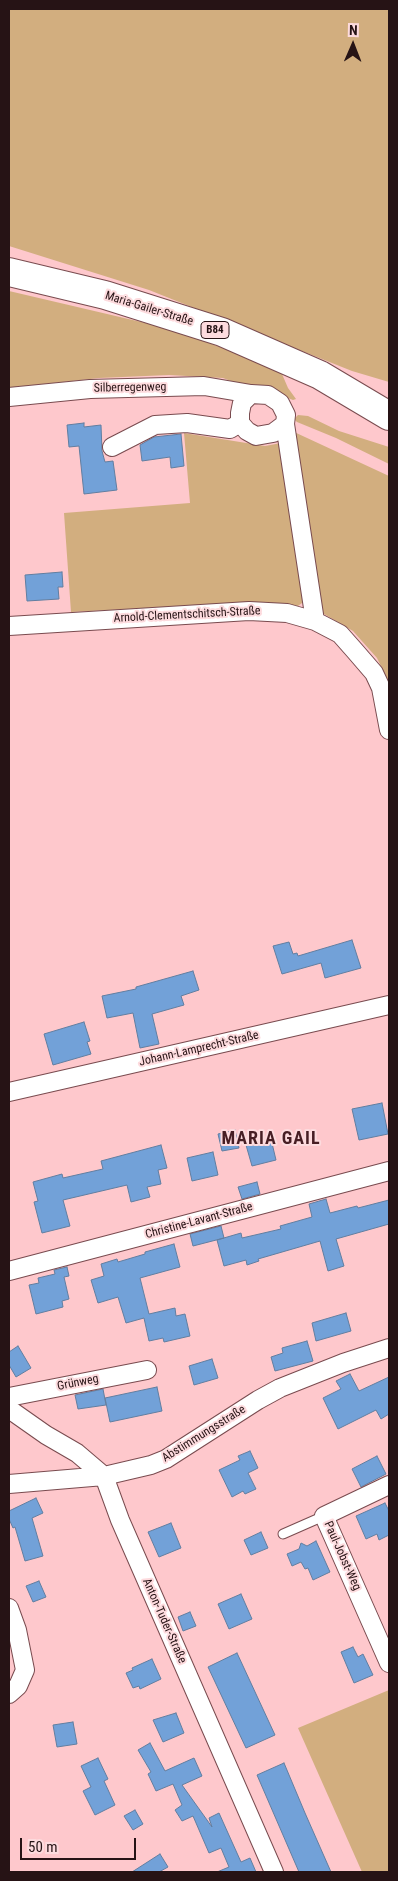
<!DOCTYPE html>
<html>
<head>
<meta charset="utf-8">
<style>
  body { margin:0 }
  #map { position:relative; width:398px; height:1881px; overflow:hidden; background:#fec8cc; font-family:"Roboto Condensed",sans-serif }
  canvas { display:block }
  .frame { position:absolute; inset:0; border:10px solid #261315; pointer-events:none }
  .north { position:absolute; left:328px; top:20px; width:50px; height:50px; -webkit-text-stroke:4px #fddbde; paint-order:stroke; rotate:1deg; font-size:14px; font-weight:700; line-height:20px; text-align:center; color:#261315 }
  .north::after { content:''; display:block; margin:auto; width:18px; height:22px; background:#261315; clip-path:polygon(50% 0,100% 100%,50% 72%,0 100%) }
  .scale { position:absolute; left:20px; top:1838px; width:116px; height:22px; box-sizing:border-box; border:2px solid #261315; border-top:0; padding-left:6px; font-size:15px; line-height:18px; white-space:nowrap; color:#261315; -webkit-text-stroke:4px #fddbde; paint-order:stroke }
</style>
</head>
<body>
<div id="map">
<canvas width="398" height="1881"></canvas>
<div class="frame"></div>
<div class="north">N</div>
<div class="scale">50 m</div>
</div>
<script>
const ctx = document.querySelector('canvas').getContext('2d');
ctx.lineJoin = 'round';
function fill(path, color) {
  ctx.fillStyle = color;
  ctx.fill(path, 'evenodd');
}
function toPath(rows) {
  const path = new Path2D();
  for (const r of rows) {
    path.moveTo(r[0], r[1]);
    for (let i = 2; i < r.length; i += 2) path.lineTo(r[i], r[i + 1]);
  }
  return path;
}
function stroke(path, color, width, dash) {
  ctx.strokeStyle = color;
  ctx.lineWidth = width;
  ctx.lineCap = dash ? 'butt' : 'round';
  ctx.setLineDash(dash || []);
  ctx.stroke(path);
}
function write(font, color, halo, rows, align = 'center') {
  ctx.font = font + ' "Roboto Condensed",sans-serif';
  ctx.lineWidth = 4;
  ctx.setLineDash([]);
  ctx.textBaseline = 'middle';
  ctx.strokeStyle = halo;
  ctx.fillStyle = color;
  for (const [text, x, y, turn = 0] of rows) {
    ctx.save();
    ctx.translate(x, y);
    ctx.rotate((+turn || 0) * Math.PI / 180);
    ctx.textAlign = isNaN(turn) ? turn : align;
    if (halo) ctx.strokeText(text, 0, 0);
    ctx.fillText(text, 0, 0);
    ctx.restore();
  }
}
const green = toPath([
  [9,9,389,9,389,382,352,371,149,290,9,246],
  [9,291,154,325,193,337,241,355,282,374,288,388,296,399,293,400,272,392,259,392,223,378,169,375,99,378,9,388],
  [298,415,308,416,339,431,389,447,389,464,336,438,297,422,294,419],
  [292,431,389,476,389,683,377,658,353,631,319,611],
  [184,433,265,446,281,443,306,600,298,606,264,602,71,612,64,513,190,503],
  [389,1690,389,1872,362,1872,298,1728]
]);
const building = toPath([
  [84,423,84,427,101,425,102,451,105,462,113,461,117,490,84,494,79,446,69,447,67,425,84,423],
  [181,434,184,466,171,468,170,457,142,461,140,445,154,437,181,434],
  [62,572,63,587,58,587,59,599,27,601,25,575,62,572],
  [352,940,361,968,325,978,321,963,282,974,273,946,289,942,293,954,297,953,298,956,352,940],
  [193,971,199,990,181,996,184,1005,152,1014,159,1044,140,1048,133,1013,107,1018,102,996,136,989,136,987,193,971],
  [84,1022,90,1041,87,1042,91,1054,53,1065,44,1034,84,1022],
  [382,1103,388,1134,359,1140,352,1109,382,1103],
  [235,1130,239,1148,222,1151,218,1134,235,1130],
  [271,1139,276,1160,252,1166,246,1145,271,1139],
  [161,1145,167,1168,158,1170,161,1184,147,1187,150,1197,131,1202,127,1185,63,1200,70,1226,42,1233,34,1202,38,1201,33,1182,62,1174,63,1178,103,1169,101,1161,161,1145],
  [213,1152,218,1175,192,1181,187,1158,213,1152],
  [257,1182,260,1194,242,1199,238,1187,257,1182],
  [326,1199,330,1213,357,1206,358,1208,389,1200,389,1224,336,1239,344,1266,328,1271,320,1241,258,1259,259,1261,247,1265,246,1260,224,1266,217,1240,241,1233,242,1238,281,1229,280,1226,312,1217,309,1204,326,1199],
  [221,1226,224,1238,193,1246,190,1234,221,1226],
  [174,1244,180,1267,140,1278,149,1314,175,1308,176,1316,185,1314,190,1336,164,1342,163,1338,149,1341,144,1318,126,1323,118,1297,98,1303,91,1280,104,1276,101,1264,117,1259,118,1262,145,1254,145,1252,174,1244],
  [67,1267,69,1276,64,1277,69,1299,62,1301,63,1307,36,1314,29,1285,39,1283,38,1278,55,1274,54,1270,67,1267],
  [346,1313,351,1331,316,1341,312,1323,346,1313],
  [307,1341,313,1361,275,1371,271,1357,283,1353,282,1348,307,1341],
  [18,1346,31,1368,16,1377,9,1365,9,1352,18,1346],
  [212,1359,218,1378,194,1385,189,1366,212,1359],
  [350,1374,359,1391,389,1377,389,1414,381,1419,376,1410,338,1429,323,1398,341,1389,336,1381,350,1374],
  [157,1387,162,1411,110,1422,105,1398,157,1387],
  [103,1389,106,1405,78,1409,75,1395,103,1389],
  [250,1451,258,1468,248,1473,256,1489,245,1494,243,1491,232,1497,219,1470,240,1460,238,1456,250,1451],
  [377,1456,386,1474,361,1487,352,1469,377,1456],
  [36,1498,43,1513,32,1518,43,1556,25,1561,15,1527,13,1528,9,1519,9,1511,36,1498],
  [385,1503,389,1511,389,1535,379,1540,377,1534,366,1539,356,1516,385,1503],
  [171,1523,181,1548,159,1557,148,1532,171,1523],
  [261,1532,268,1548,251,1555,244,1540,261,1532],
  [316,1541,330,1572,313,1580,308,1568,305,1569,301,1562,292,1566,287,1554,299,1549,301,1543,307,1546,316,1541],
  [39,1581,46,1597,33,1602,26,1586,39,1581],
  [241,1594,252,1619,229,1629,218,1604,241,1594],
  [190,1612,196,1626,183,1631,178,1617,190,1612],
  [353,1647,358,1657,363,1654,373,1675,354,1683,341,1652,353,1647],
  [237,1653,275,1735,246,1748,208,1667,237,1653],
  [152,1659,161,1679,140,1689,139,1686,133,1688,126,1673,133,1670,132,1668,152,1659],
  [176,1713,184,1733,163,1742,153,1720,176,1713],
  [73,1722,77,1744,57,1747,53,1725,73,1722],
  [150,1743,165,1771,194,1758,202,1776,182,1785,212,1827,209,1818,219,1813,241,1862,250,1858,256,1872,217,1872,229,1867,221,1848,209,1853,193,1816,182,1821,175,1810,182,1805,173,1784,156,1791,148,1774,151,1772,138,1750,150,1743],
  [98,1758,108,1779,104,1781,115,1805,95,1815,83,1791,91,1787,81,1766,98,1758],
  [284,1763,305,1813,331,1872,299,1872,257,1775,284,1763],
  [135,1810,143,1824,133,1830,124,1816,135,1810],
  [160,1854,168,1867,159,1872,132,1872,160,1854]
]);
const lane = toPath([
  [283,1534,324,1516]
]);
const street = toPath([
  [9,397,90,389,204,386,251,394,268,395,280,403,286,415,285,424,273,433,256,436,247,431,240,423,240,413,242,403,251,394],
  [285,424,315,621],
  [112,447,155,425,187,423,230,429,240,423],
  [9,626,249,611,287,613,315,621,340,634,355,651,374,673,381,688,389,730],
  [9,1092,389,1005],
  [9,1271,389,1171],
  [9,1397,147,1370],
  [9,1409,46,1435,77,1453,104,1476,120,1520,274,1872],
  [9,1484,104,1476,151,1465,166,1459,258,1400,280,1388,343,1363,389,1348],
  [389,1485,324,1516,389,1663],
  [9,1608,17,1630,25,1670,18,1686,9,1694]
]);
const primary = toPath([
  [9,272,105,295,222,332,320,375,389,416]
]);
const shields = [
  [215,330,28]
];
const shieldNames = [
  ["B84",215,330]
];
const streetNames = [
  ["Maria-Gailer-Straße",149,309,17],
  ["Silberregenweg",130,388,-1],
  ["Arnold-Clementschitsch-Straße",187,615,-3],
  ["Johann-Lamprecht-Straße",199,1049,-13],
  ["Christine-Lavant-Straße",199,1221,-15],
  ["Grünweg",78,1383,-11],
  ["Abstimmungsstraße",204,1434,-32],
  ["Paul-Jobst-Weg",342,1556,66],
  ["Anton-Tuder-Straße",164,1621,66]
];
const districtNames = [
  ["MARIA GAIL",271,1139]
];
fill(green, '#d2ae7f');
fill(building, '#72a1d8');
stroke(building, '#617ea0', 1);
stroke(lane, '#794b4f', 11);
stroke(street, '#794b4f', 20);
stroke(primary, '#794b4f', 30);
stroke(lane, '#fff', 9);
stroke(street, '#fff', 18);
stroke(primary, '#fff', 28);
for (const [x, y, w] of shields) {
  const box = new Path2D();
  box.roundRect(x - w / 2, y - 8.5, w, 17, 4);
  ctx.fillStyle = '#fddbde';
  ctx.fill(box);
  stroke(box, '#261315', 1);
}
write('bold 11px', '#261315', null, shieldNames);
write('12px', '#261315', '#fddbde', streetNames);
ctx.letterSpacing = '1px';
write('bold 18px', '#471e24', '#fddbde', districtNames);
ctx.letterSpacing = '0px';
</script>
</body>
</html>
